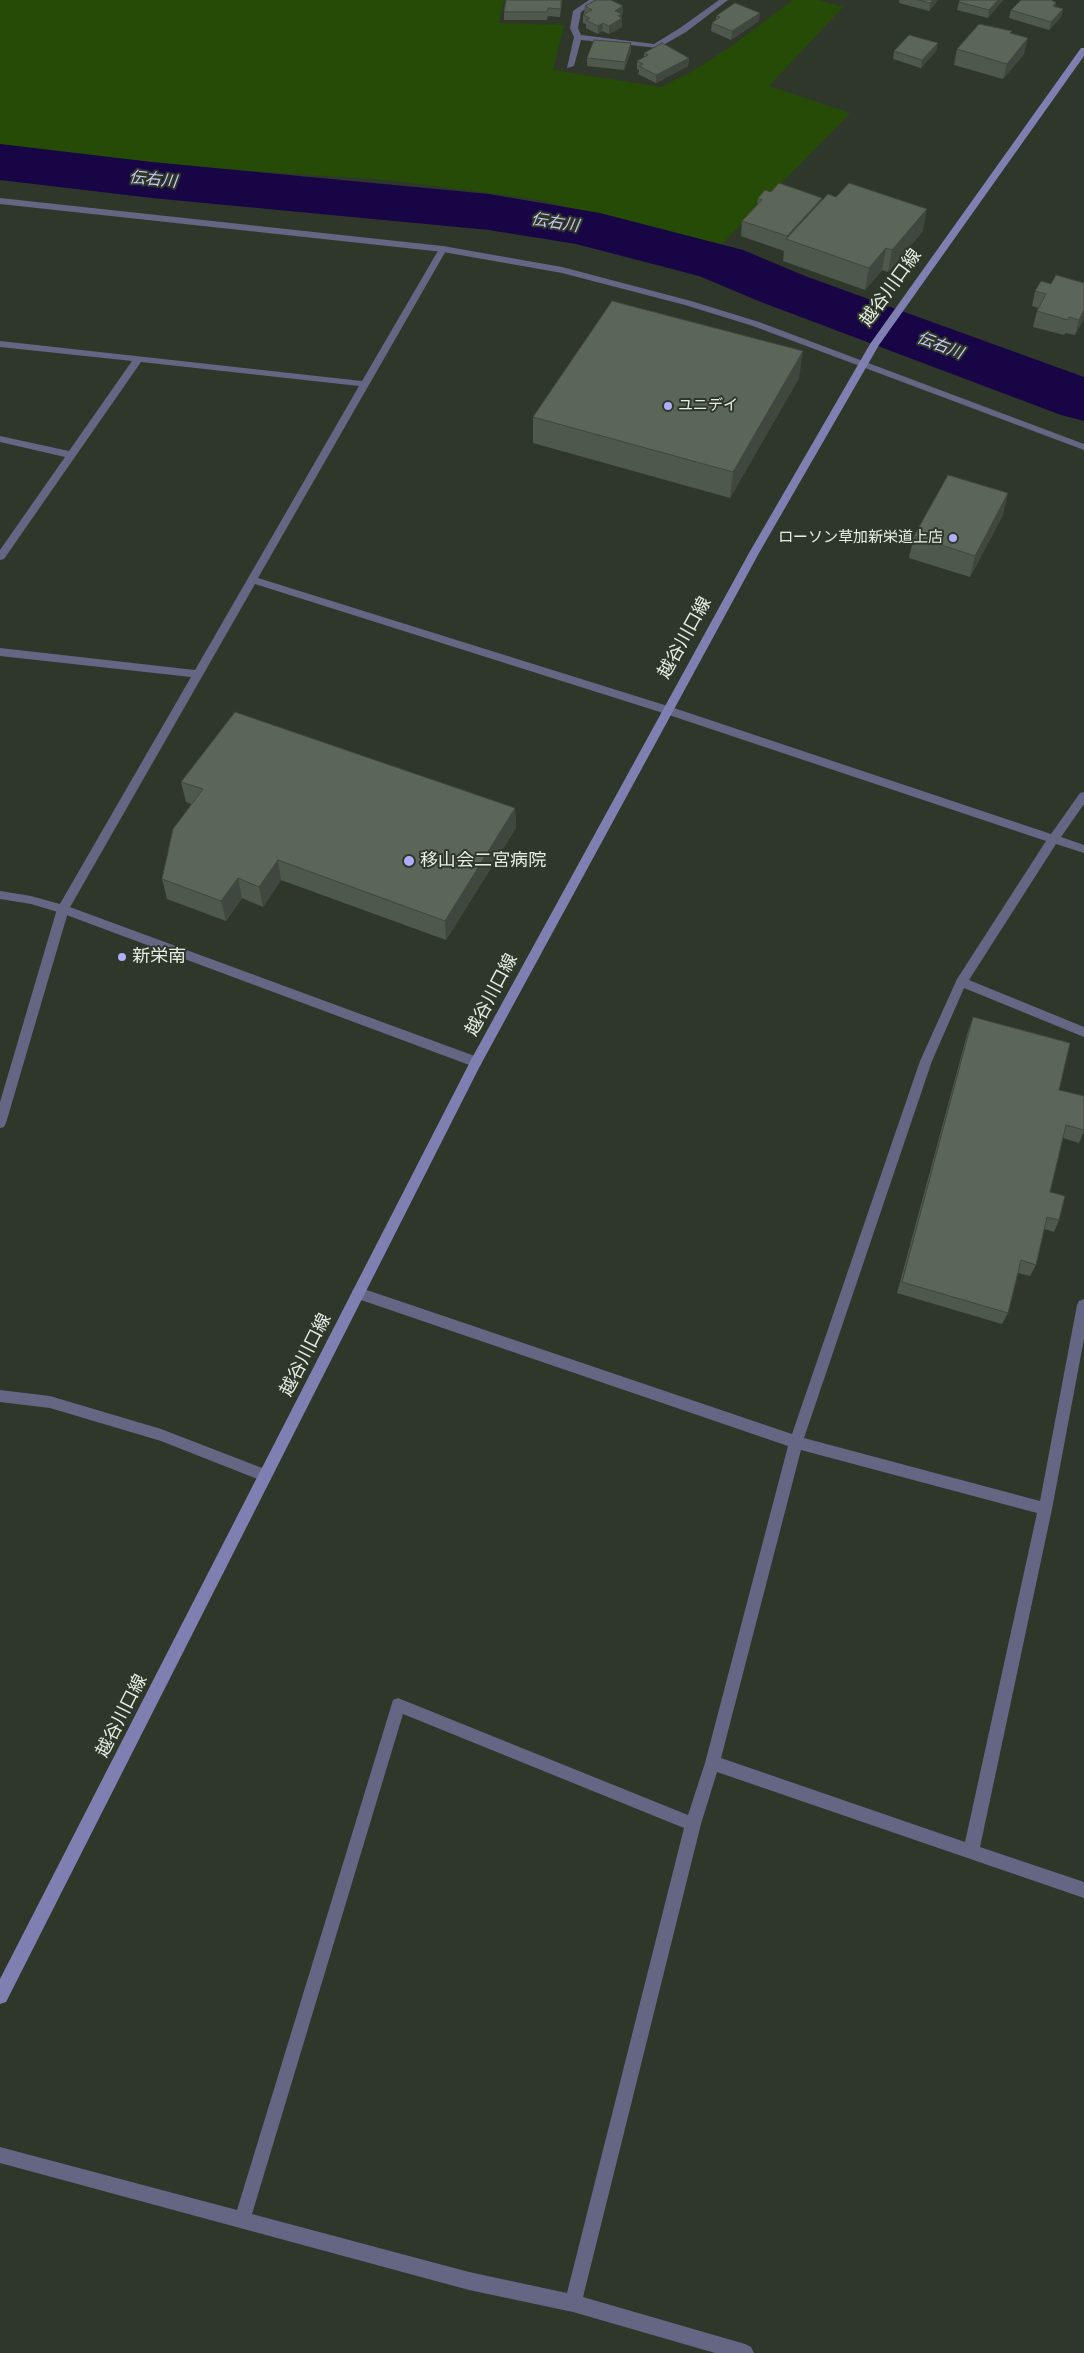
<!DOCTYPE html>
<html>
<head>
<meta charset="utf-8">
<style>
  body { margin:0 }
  canvas { display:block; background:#2e372a }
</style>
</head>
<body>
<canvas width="1084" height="2353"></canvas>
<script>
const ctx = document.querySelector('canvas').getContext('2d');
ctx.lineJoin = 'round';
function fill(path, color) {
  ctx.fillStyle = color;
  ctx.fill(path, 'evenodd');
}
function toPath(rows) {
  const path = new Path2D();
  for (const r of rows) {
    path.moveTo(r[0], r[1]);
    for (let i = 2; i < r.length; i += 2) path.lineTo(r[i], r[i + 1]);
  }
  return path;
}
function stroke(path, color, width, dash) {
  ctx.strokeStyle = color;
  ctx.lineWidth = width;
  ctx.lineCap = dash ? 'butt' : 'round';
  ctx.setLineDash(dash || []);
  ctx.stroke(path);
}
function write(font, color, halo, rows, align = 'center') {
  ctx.font = font + ' Helvetica,"Noto Sans JP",sans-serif';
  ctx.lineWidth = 4;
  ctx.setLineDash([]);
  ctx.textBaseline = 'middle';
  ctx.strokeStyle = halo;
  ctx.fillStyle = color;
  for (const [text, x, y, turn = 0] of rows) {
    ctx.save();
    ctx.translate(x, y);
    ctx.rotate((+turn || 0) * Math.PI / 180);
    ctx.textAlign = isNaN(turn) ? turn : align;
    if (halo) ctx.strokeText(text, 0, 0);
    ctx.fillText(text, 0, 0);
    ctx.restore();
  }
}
const green = toPath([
  [0,0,504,0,499,23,564,25,553,70,661,87,695,70,730,47,793,0,818,0,843,7,769,86,850,113,721,245,535,199,388,180,221,169,0,147]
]);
const river = toPath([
  [0,144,152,162,489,194,600,213,743,250,805,276,1084,377,1084,421,1061,415,761,302,699,276,576,244,489,230,152,198,0,180,0,144]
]);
const minor = toPath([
  [589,0,598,0,581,12,578,28,581,35,654,44,680,28,719,0,728,0,686,32,658,48,581,40,574,66,567,68,574,37,570,28,573,11,589,0],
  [443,246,447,249,258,578,671,707,1051,834,1080,793,1084,792,1084,804,1061,837,1084,845,1084,853,1056,844,969,980,1084,1027,1084,1037,964,988,932,1061,804,1438,1040,1501,1077,1305,1079,1301,1084,1299,1084,1339,1052,1509,980,1847,1084,1882,1084,1898,717,1772,701,1824,583,2297,745,2344,751,2347,754,2353,715,2353,573,2312,469,2290,0,2163,0,2147,237,2210,393,1700,398,1698,688,1815,705,1763,788,1446,358,1299,353,1297,352,1293,353,1289,358,1287,792,1434,920,1061,957,979,1046,841,663,713,255,584,69,909,6,1123,4,1127,0,1128,0,1102,57,909,191,677,0,656,0,648,195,670,359,386,141,362,4,559,0,560,0,550,65,457,0,442,0,436,69,451,132,361,0,347,0,341,362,381,439,249,443,246],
  [801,1450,1037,1513,965,1842,721,1758,801,1450],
  [403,1714,684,1828,567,2293,469,2272,252,2214,403,1714],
  [0,1390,50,1396,161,1429,270,1471,272,1476,270,1481,265,1482,161,1441,50,1408,0,1402,0,1390]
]);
const tertiary = toPath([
  [0,198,443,246,562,267,691,301,759,322,1084,444,1084,450,753,326,685,305,562,273,443,252,0,204,0,198],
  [0,891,31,896,67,906,480,1058,482,1062,480,1066,476,1067,472,1066,61,913,31,904,0,899,0,891]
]);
const secondary = toPath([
  [1081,48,1084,48,1084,56,879,345,759,553,480,1066,6,2002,0,2004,0,1979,472,1058,749,553,870,344,1081,48]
]);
const wall = toPath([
  [562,0,560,17,548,16,547,20,504,20,504,12],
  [899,0,938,0,929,11,899,3],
  [960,0,1003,0,988,18,957,10,959,2],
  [1021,0,1053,0,1053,1,1056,2,1055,6,1063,9,1061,17,1049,30,1009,18,1011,10],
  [585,6,623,14,622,14,622,27,609,34,602,31,598,34,586,28,586,24,583,23,583,15,584,14],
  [716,16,759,21,731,40,711,31,712,23,716,20],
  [938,43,936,51,921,68,893,59,894,51],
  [957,49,1024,54,1003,79,954,65],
  [631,51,624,70,587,66,587,58],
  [644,53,689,58,688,66,656,83,638,74,639,70,637,69,637,61,644,57],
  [771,192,822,200,923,231,888,272,882,270,865,290,783,261,784,251,741,236,742,221,757,206,758,198],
  [1084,283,1084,318,1075,335,1065,333,1064,335,1033,327,1037,311,1038,308,1032,306,1035,291],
  [799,378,730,498,533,443,533,417],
  [1003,515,970,577,909,558,914,536],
  [181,782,515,808,516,828,446,940,281,880,263,907,242,898,226,921,167,899,162,879,191,804,186,802],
  [973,1017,1059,1090,1084,1096,1084,1131,1079,1143,1063,1138,1050,1192,1059,1220,1054,1232,1044,1229,1036,1265,1030,1276,1018,1273,1008,1313,1002,1324,897,1293,968,1031]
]);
const shadedWall = toPath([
  [933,0,938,0,929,11,930,3],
  [998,0,1003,0,988,18,989,10],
  [623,6,623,14,622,14,622,27,609,34,609,26,615,11],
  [1063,9,1061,17,1049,30,1051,22],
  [760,13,759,21,731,40,732,31],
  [603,23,602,31,598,34,598,26],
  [1028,38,1024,54,1003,79,1007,64],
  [631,43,631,51,624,70,625,62],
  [938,43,936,51,921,68,922,60],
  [689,58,688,66,656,83,656,75],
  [822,198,820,214,786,239,787,236],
  [927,209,923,231,888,272,892,250],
  [886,248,882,270,865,290,869,268],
  [1084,310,1084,318,1075,335,1079,320],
  [803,351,799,378,730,498,733,472],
  [1008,493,1003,515,970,577,975,556],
  [515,808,516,828,446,940,445,921],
  [278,860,281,880,263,907,259,887],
  [238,878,242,898,226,921,221,901]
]);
const building = toPath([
  [506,0,561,0,561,9,548,8,547,12,504,12,506,0],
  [596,0,611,0,623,6,615,11,622,14,618,16,622,18,609,26,603,23,598,26,586,20,590,18,583,15,592,10,585,6,596,0],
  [919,0,933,0,930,3,919,0],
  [960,0,998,0,989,10,959,2,960,0],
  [1021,0,1053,0,1052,1,1056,2,1053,6,1063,9,1051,22,1011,10,1021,0],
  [735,3,760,13,732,31,712,23,720,17,716,16,735,3],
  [979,24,1012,31,1010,33,1028,38,1007,64,957,49,979,24],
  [909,35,938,43,922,60,894,51,909,35],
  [594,40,631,43,625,62,587,58,594,40],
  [662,43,689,58,656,75,639,66,643,64,637,61,648,55,644,53,662,43],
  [779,183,822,198,787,236,742,221,762,200,758,198,765,190,771,192,779,183],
  [849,183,927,209,892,250,886,248,869,268,786,239,828,194,836,197,849,183],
  [1056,275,1084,283,1084,310,1079,320,1069,317,1068,320,1037,311,1046,294,1035,291,1041,281,1051,284,1056,275],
  [612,301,803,351,733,472,533,417,612,301],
  [948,475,1008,493,975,556,914,536,948,475],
  [235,712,515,808,445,921,278,860,259,887,238,878,221,901,162,879,173,829,203,789,181,782,235,712],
  [973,1017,1070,1043,1059,1090,1084,1096,1084,1130,1066,1125,1050,1192,1065,1196,1059,1220,1047,1217,1036,1265,1021,1260,1008,1313,902,1282,973,1017]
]);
const markers = [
  [668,406,5,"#b0aefa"],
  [953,538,5,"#b0aefa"],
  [409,861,6,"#b0aefa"],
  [122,957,5,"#b0aefa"]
];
const farPoinames = [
  ["ユニデイ",678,406],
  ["ローソン草加新栄道上店",943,538,"right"]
];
const farWaternames = [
  ["伝右川",153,180,6],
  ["伝右川",555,223,9],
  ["伝右川",940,346,21]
];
const streetNames = [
  ["越谷川口線",891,288,-54],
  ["越谷川口線",685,638,-61],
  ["越谷川口線",492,995,-62],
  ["越谷川口線",306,1355,-63],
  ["越谷川口線",122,1716,-63]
];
const poiNames = [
  ["移山会二宮病院",420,861],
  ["新栄南",132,957]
];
fill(green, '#254b06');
fill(river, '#170546');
fill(minor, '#656584');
fill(tertiary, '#656584');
fill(secondary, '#807fb1');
fill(wall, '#4f584c');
fill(shadedWall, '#40473e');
fill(building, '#5c6658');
stroke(building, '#40473e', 1);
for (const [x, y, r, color] of markers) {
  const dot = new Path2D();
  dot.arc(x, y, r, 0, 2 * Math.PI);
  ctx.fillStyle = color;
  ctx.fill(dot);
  stroke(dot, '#2e372a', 2);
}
write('15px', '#e8eee5', '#2e372a', farPoinames, 'left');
write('italic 16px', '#cbcbf3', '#2e372a', farWaternames);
write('18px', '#e8eee5', '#2e372a', streetNames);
write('18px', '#e8eee5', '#2e372a', poiNames, 'left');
</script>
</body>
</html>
